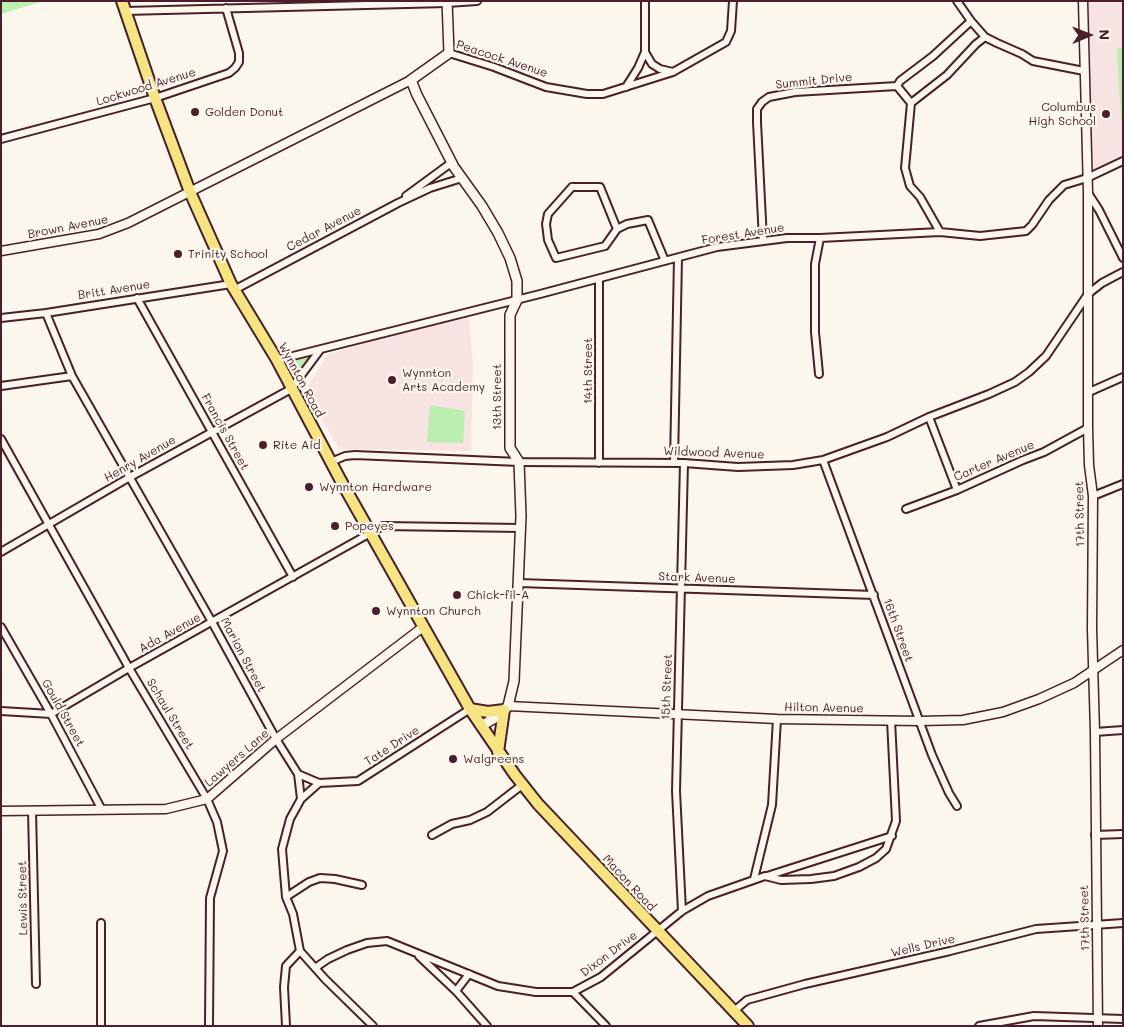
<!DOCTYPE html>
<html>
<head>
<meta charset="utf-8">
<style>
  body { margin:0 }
  #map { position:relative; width:1124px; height:1027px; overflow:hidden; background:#fbf7ec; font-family:Mali,sans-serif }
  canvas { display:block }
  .frame { position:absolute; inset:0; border:2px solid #4a1f2b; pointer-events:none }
  .north { position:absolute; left:1064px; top:10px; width:50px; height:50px; -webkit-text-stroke:4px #fbf7ec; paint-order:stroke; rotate:89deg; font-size:14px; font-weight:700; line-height:20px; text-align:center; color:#4a1f2b }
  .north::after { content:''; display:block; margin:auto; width:18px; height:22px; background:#4a1f2b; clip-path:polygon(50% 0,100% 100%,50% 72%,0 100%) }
</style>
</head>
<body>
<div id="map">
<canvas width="1124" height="1027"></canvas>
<div class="frame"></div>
<div class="north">N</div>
</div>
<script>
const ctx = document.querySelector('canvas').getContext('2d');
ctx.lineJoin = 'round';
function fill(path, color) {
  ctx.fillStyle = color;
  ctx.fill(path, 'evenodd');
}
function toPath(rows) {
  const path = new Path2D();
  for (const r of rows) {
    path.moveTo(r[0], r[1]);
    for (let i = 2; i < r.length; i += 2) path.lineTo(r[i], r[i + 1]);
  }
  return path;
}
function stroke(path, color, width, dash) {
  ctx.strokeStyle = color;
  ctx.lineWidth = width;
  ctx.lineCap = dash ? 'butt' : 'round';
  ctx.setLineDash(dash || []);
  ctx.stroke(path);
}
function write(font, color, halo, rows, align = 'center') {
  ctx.font = font + ' Mali,sans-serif';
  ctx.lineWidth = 4.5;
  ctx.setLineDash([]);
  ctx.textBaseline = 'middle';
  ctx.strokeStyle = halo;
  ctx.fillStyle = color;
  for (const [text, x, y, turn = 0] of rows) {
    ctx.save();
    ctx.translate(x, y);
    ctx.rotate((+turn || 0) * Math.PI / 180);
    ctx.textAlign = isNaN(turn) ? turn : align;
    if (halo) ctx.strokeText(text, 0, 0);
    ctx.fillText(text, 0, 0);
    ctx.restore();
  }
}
const built = toPath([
  [1087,1,1123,1,1123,156,1089,173],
  [469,317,473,365,471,451,339,449,305,391,327,355,370,341]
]);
const green = toPath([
  [1,1,44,1,1,14],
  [1118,48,1123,48,1123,126,1121,121,1117,51],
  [310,354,301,371,296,378,285,360],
  [430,405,465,411,463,443,427,442]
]);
const minor = toPath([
  [957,1,971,21,985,37,997,43,1022,54,1033,61,1084,71],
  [125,11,447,3,477,1],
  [645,52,652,64,660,69,673,72],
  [449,53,494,67,546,87,587,94,603,94,673,72,726,42,731,31,733,1],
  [897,86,900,81,933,56,971,21],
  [626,87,638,68,645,52,645,1],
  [1,139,155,98,229,73,235,68,239,62,239,53,226,8],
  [572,187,600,187,617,229,605,246,556,258,548,240,546,224,548,214,572,187],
  [1088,193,1099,210,1123,258],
  [406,196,451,163],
  [617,229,627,224,648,220,665,261],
  [940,232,920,197,910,186,905,168,911,103,947,75,976,44,985,37],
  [763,240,757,122,757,109,762,102,769,97,795,92,897,86,911,103],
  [234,290,398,203,430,188,462,178],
  [137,298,293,577],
  [46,313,72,376,212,622,276,739,298,774,301,799,290,819,282,849,286,897,293,914,300,951,286,966,284,987,286,1026],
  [1,318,46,313,231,284],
  [277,360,540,294,717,247,787,238,820,238,940,232,980,236,1026,231,1032,225,1049,200,1064,185,1087,178,1123,161],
  [819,374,815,332,815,264,820,238],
  [1,386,72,376],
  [1089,392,1123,377],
  [929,417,957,490],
  [1,439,129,668,207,799,217,822,223,851,210,898,209,1026],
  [823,460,932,755,949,793,957,806],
  [331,462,345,456,355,455,519,462,684,463,738,467,793,465,823,460,887,437,929,417,989,394,1015,382,1029,372,1046,356,1088,294,1102,283,1123,272],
  [599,463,599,279],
  [674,463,678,258],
  [1093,496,1123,484],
  [906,509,957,490,1023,460,1044,452,1088,428],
  [1,552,130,477,291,389,320,350],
  [519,583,874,595],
  [1,627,51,714,102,810],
  [1,711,51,714,129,668,383,526,521,528],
  [1095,732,1123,730],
  [298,774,319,783,358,781,470,709],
  [301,799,319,783],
  [32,811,36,984],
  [432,835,452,824,470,820,487,812,522,785],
  [1095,835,1123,834],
  [767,876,892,836],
  [754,879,772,805,777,719],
  [286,897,309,882,320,878,335,879,362,885],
  [682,911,676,791,684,463],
  [101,923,101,1026],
  [300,951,325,979,373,1026],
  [419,956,456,991,487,1026],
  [315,968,328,959,347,950,367,943,387,941,498,986,536,992,573,992,601,977,682,911,708,896,765,876,781,880,811,879,834,876,859,867,876,858,886,849,896,821,891,720],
  [456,991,469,974],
  [573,992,606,1026],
  [734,1011,747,1000,805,984,950,951,1036,929,1123,923],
  [979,1026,1034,1016,1123,1019]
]);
const tertiary = toPath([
  [1083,1,1088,193,1088,428,1089,465,1093,496,1092,629,1095,732,1098,1026],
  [1,251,99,234,128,223,411,80],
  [508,706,777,719,920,721,963,720,1003,712,1039,699,1074,683,1123,650],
  [1,811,166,809,207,799,276,739,423,627]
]);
const secondary = toPath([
  [447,1,449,53,411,80,417,95,454,167,482,206,498,233,510,258,517,281,517,300,510,315,510,448,519,462,521,516,514,681,508,706,500,715,481,726]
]);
const primary = toPath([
  [122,1,155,98,190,192,231,284,277,360,341,481,470,709,515,775,538,804,748,1026],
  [470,709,488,712,504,710,498,752]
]);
const markers = [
  [195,112,5,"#4a1f2b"],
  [1106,114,5,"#4a1f2b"],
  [178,254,5,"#4a1f2b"],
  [392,380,5,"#4a1f2b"],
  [263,445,5,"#4a1f2b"],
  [309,487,5,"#4a1f2b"],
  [335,526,5,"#4a1f2b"],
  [457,595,5,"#4a1f2b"],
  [376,611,5,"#4a1f2b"],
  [453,759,5,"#4a1f2b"]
];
const streetNames = [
  ["Peacock Avenue",502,59,18],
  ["Summit Drive",814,81,-6],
  ["Lockwood Avenue",146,87,-17],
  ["Brown Avenue",68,227,-11],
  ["Cedar Avenue",324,229,-28],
  ["Forest Avenue",743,234,-9],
  ["Britt Avenue",114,290,-9],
  ["14th Street",588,371,-90],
  ["Wynnton Road",301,380,62],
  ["13th Street",497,397,-90],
  ["Francis Street",225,432,61],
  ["Wildwood Avenue",714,453,2],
  ["Henry Avenue",140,459,-30],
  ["Carter Avenue",994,461,-23],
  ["17th Street",1080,514,-91],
  ["Stark Avenue",697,578,2],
  ["16th Street",898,630,70],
  ["Ada Avenue",170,633,-29],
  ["Marion Street",243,655,62],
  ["15th Street",667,687,-88],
  ["Hilton Avenue",824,708,1],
  ["Gould Street",63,713,61],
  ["Schaul Street",170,714,59],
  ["Tate Drive",392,746,-33],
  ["Lawyers Lane",237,758,-41],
  ["Macon Road",629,883,47],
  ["Lewis Street",23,898,-91],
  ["17th Street",1085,918,-91],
  ["Wells Drive",923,946,-13],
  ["Dixon Drive",609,954,-37]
];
const poiNames = [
  ["Columbus",1096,107,"right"],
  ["High School",1096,121,"right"],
  ["Golden Donut",205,112],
  ["Trinity School",188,254],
  ["Wynnton",402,373],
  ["Arts Academy",402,387],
  ["Rite Aid",273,445],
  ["Wynnton Hardware",319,487],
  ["Popeyes",345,526],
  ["Chick-fil-A",467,595],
  ["Wynnton Church",386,611],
  ["Walgreens",463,759]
];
fill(built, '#f7e3e2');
fill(green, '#baefb0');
stroke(minor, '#4a1f2b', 10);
stroke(tertiary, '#4a1f2b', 11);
stroke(secondary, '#4a1f2b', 12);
stroke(primary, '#4a1f2b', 14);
stroke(minor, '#fbf7ec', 6);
stroke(tertiary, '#fbf7ec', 8);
stroke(secondary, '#fbf7ec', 9);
stroke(primary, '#f6e381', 10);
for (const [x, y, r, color] of markers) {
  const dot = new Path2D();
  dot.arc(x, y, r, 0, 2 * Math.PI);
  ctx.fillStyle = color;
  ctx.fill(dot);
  stroke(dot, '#fbf7ec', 2);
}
write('12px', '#4a1f2b', '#fbf7ec', streetNames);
write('12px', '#4a1f2b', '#fbf7ec', poiNames, 'left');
</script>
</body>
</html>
